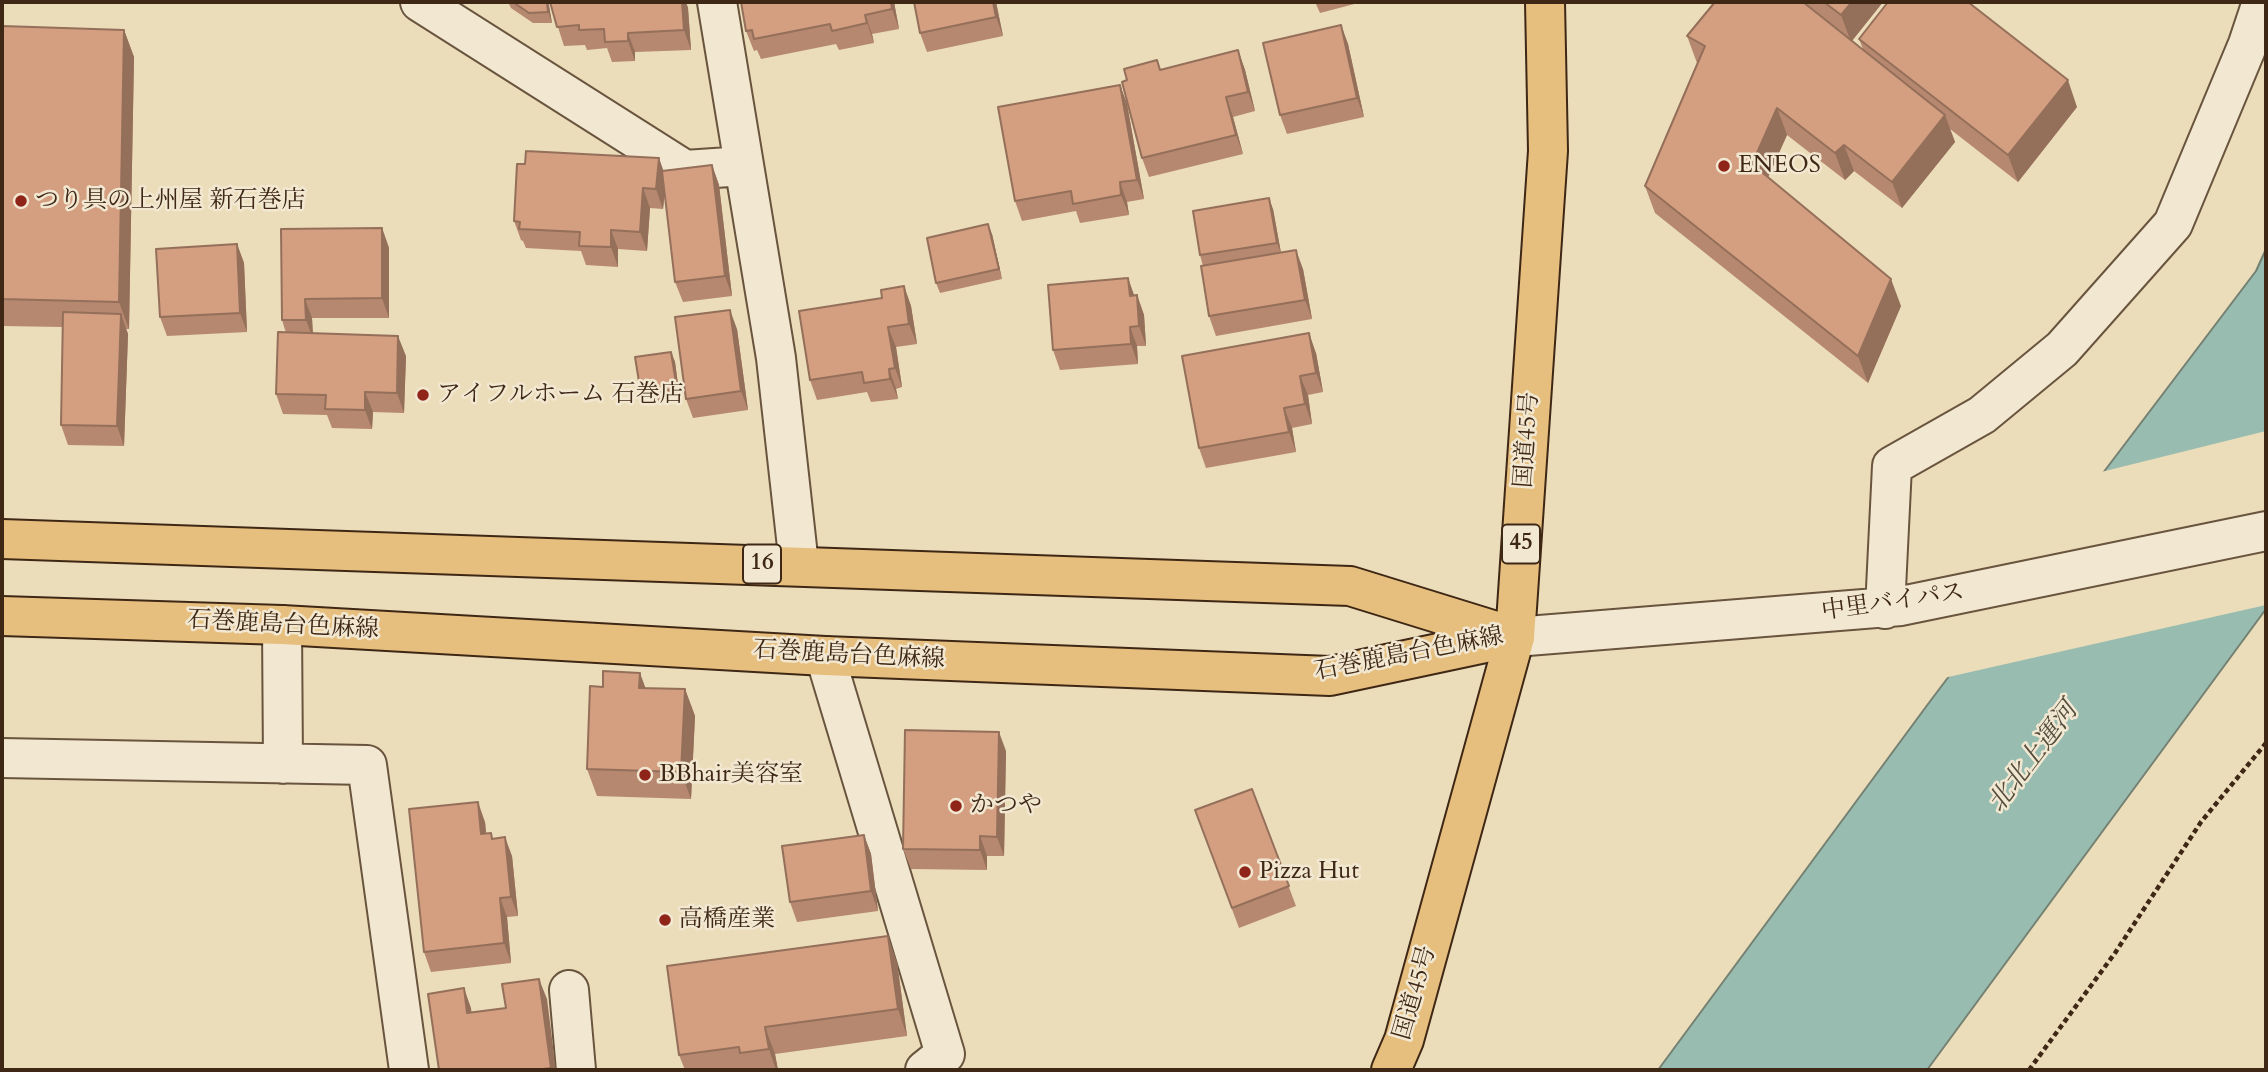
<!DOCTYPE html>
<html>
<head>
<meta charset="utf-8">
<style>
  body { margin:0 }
  #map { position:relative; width:2268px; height:1072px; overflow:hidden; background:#ebdcba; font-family:Cardo,serif }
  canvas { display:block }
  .frame { position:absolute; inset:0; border:4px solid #3e2715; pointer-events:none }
</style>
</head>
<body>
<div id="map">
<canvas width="2268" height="1072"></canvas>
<div class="frame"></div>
</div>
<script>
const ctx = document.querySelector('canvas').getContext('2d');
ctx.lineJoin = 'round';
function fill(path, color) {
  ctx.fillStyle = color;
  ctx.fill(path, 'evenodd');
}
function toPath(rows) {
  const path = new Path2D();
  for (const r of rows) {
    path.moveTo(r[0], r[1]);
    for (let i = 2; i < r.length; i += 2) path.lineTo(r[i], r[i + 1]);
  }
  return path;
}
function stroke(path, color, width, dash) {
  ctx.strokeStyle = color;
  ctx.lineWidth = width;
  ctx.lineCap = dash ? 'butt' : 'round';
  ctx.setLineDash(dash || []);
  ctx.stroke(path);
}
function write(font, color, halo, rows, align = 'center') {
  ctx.font = font + ' Cardo,"Noto Serif JP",serif';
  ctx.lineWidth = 5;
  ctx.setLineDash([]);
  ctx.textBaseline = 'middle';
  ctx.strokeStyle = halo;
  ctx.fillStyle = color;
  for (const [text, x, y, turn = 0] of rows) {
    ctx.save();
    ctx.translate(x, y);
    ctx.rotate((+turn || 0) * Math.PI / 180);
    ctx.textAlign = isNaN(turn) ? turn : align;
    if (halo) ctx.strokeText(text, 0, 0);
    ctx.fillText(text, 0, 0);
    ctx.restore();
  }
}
const water = toPath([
  [2266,249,2266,609,1927,1070,1658,1070,1931,700,2256,271,2266,249]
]);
const pier = toPath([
  [2266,431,2266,605,1944,678,2101,472]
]);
const path = toPath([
  [2029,1070,2115,953,2201,822,2266,743]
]);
const minor = toPath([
  [420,2,685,170,744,166],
  [717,2,776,358,799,565],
  [1885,609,1892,466,1982,415,2062,349,2173,224,2248,44,2262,2],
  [282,625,283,764],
  [1515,637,1901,606,2266,531],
  [825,656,945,1054,925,1070],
  [2,758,367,765,409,1070],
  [569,990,576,1070]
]);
const major = toPath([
  [2,539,1350,586,1515,637],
  [2,616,282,625,825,656,1330,676,1509,638]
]);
const highway = toPath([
  [1391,1070,1404,1040,1515,637,1548,151,1545,2]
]);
const wall = toPath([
  [508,2,548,2,552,23,533,23,511,8],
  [550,2,686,2,688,8,691,50,635,52,635,61,612,62,607,48,587,50,585,45,564,46],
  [741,2,894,2,899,29,872,34,874,43,839,50,836,44,761,59,757,50,754,51,746,31],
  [996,2,1003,36,927,52,920,33],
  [1315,2,1362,2,1320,13],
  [1715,2,1883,2,1852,41,1863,49,1859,39,2077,107,2018,182,1950,129,1955,142,1902,208,1854,171,1845,180,1787,135,1768,177,1901,306,1868,383,1655,213,1645,186,1697,63,1687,36],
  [1341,25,1348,44,1364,117,1287,134,1280,115],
  [2,26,124,30,134,57,129,329,126,329,128,334,124,446,68,445,61,425,63,327,2,326],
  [1238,50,1245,70,1255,111,1233,117,1243,154,1149,177,1142,158,1161,70],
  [1120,85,1127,104,1144,199,1127,202,1129,215,1080,223,1076,211,1022,221,1015,201],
  [659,158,663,171,712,165,719,185,732,296,683,302,675,282,665,193,663,209,650,208,647,251,618,249,618,267,586,265,581,251,526,248,523,241,521,240,514,221],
  [1273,209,1281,253,1303,269,1312,319,1216,336,1209,316,1203,266,1200,255],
  [382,228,389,248,389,318,312,318,313,333,406,356,404,413,373,412,372,429,332,428,327,415,283,414,276,394,286,333,282,320],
  [992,234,1002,279,940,293,936,283],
  [237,244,244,263,247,332,167,336,160,317],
  [1128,278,1134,295,1137,295,1144,315,1146,346,1137,346,1138,364,1060,370,1053,350],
  [904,286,911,306,917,344,896,347,902,387,896,389,898,399,871,402,867,392,817,400,810,380,882,298],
  [737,329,748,410,693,418,686,399],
  [671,352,675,362,680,399,645,405,641,394],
  [1316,353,1323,392,1308,395,1312,424,1292,428,1296,452,1206,468,1199,448],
  [645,688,685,689,695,716,691,799,597,796,587,769],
  [1006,751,1004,856,987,856,987,870,911,869,903,849],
  [1252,789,1296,906,1239,928,1195,810],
  [485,822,486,833,493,839,512,856,518,916,507,917,511,963,431,972,424,952],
  [864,835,871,854,878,911,797,922,790,902],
  [897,962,907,1036,775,1054,778,1070,685,1070,679,1055]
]);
const shadedWall = toPath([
  [547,2,548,2,549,5,552,23,548,12],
  [682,2,686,2,688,8,691,50,684,30],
  [891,2,894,2,899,29,892,9],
  [993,2,996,2,1003,36,996,17],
  [1852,2,1883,2,1851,42,1841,15],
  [865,15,872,34,874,43,867,23],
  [1341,25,1348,44,1364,117,1357,98],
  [124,30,134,57,129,329,119,302],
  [628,33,635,52,635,61,628,41],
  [1238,50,1245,70,1255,111,1248,92],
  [2068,80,2077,107,2018,182,2008,155],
  [1120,85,1127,104,1144,199,1137,180],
  [1226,97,1233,117,1243,154,1236,135],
  [1777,108,1787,135,1762,191,1752,164],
  [1945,115,1955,142,1902,208,1892,182],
  [1844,145,1854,171,1845,180,1835,153],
  [659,158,666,178,663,209,656,189],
  [712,165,719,185,732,296,725,276],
  [1120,182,1127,202,1129,215,1121,195],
  [643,188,650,208,647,251,640,232],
  [1269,198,1273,209,1281,253,1277,243],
  [988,224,992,234,1002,279,999,269],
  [382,228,389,248,389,318,382,298],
  [611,230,618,249,618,267,611,247],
  [237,244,244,263,247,332,240,313],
  [1296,250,1303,269,1312,319,1305,300],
  [1128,278,1135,298,1130,296],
  [1891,279,1901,306,1868,383,1858,356],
  [904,286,911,306,917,344,909,324],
  [1137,295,1144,315,1146,346,1139,326],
  [305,299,312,318,313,339,306,320],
  [730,310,737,329,748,410,741,391],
  [121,314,128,334,124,446,117,426],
  [888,327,896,347,902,387,895,368],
  [1130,327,1137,346,1138,364,1131,344],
  [1309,333,1316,353,1323,392,1316,373],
  [398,336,406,356,404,413,397,393],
  [671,352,675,362,680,399,677,389],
  [889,369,896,389,898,399,890,379],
  [1300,376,1308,395,1312,424,1305,404],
  [365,392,373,412,372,429,365,410],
  [1284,408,1292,428,1296,452,1289,432],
  [640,673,650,700,639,688],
  [685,689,695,716,691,799,681,772],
  [999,732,1006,751,1004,856,997,837],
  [478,802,485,822,488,853,481,834],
  [864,835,871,854,878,911,871,891],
  [980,836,987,856,987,870,980,850],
  [505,837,512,856,518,916,511,897],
  [500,898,507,917,511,963,504,943],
  [888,936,897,962,907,1036,898,1009],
  [539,979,547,999,556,1070,552,1070,551,1068],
  [464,988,471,1008,474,1032,467,1013],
  [765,1027,775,1054,778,1070,776,1070,769,1049]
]);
const building = toPath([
  [513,2,547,2,548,12,529,13,513,2],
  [550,2,682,2,684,30,628,33,628,41,605,42,604,29,579,30,579,25,557,27,550,2],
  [741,2,891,2,892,9,865,15,867,23,832,31,830,24,754,39,752,30,746,31,741,2],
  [914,2,993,2,996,17,920,33,914,2],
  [1715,2,1803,2,1945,115,1892,182,1844,145,1835,153,1777,108,1752,164,1891,279,1858,356,1645,186,1705,46,1687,36,1715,2],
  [1824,2,1852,2,1841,15,1824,2],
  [1888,2,1968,2,2068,80,2008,155,1859,39,1888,2],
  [1341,25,1357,98,1280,115,1263,43,1341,25],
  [2,26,124,30,119,302,2,299,2,26],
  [1238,50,1248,92,1226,97,1236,135,1142,158,1122,82,1127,80,1124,69,1157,60,1160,70,1238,50],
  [1120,85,1137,180,1120,182,1121,195,1073,204,1071,191,1015,201,998,107,1120,85],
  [526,151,659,158,656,189,643,188,640,232,611,230,611,247,579,246,580,232,519,229,520,222,514,221,517,164,525,164,526,151],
  [712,165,725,276,675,282,662,171,712,165],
  [1269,198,1277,243,1200,255,1193,211,1269,198],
  [988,224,999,269,936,283,927,238,988,224],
  [382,228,382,298,305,299,306,320,282,320,281,229,382,228],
  [237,244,240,313,160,317,156,249,237,244],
  [1296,250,1305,300,1209,316,1201,266,1296,250],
  [1128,278,1130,296,1137,295,1139,326,1130,327,1131,344,1053,350,1048,285,1128,278],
  [904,286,909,324,888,327,895,368,889,369,890,379,864,383,862,372,810,380,799,311,882,298,881,290,904,286],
  [730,310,741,391,686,399,675,317,730,310],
  [63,312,121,314,117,426,61,425,63,312],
  [278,332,398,336,397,393,365,392,365,410,325,409,326,395,276,394,278,332],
  [1309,333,1316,373,1300,376,1305,404,1284,408,1289,432,1199,448,1182,356,1309,333],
  [671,352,677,389,641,394,635,357,671,352],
  [603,671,640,673,639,688,685,689,681,772,587,769,590,686,603,687,603,671],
  [905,730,999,732,997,837,980,836,980,850,903,849,905,730],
  [1252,789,1289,886,1232,908,1195,810,1252,789],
  [478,802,481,834,491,833,492,839,505,837,511,897,500,898,504,943,424,952,409,809,478,802],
  [864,835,871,891,790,902,782,846,864,835],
  [888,936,898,1009,765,1027,769,1049,740,1053,739,1047,679,1055,667,966,888,936],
  [539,979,551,1068,535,1070,439,1070,428,994,464,988,467,1013,506,1008,502,984,539,979]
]);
const markers = [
  [1724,166,7,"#8f2418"],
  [21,201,7,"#8f2418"],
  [423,395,7,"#8f2418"],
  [645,775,7,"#8f2418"],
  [956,806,7,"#8f2418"],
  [1245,872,7,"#8f2418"],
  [665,920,7,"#8f2418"]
];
const shields = [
  [1521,544,38],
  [762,564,38]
];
const shieldNames = [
  ["45",1521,544],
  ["16",762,564]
];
const poiNames = [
  ["ENEOS",1738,166],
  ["つり具の上州屋 新石巻店",35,201],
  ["アイフルホーム 石巻店",437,395],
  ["BBhair美容室",659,775],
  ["かつや",970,806],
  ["Pizza Hut",1259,872],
  ["高橋産業",679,920]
];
const streetNames = [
  ["国道45号",1528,440,-86],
  ["中里バイパス",1893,603,-8],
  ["石巻鹿島台色麻線",283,626,3],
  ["石巻鹿島台色麻線",1409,655,-11],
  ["石巻鹿島台色麻線",849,656,3],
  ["国道45号",1416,993,-74]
];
const waterNames = [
  ["北北上運河",2034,758,-53]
];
fill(water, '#98bcaf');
stroke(water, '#748071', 2);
fill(pier, '#ebdcba');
stroke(minor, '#69543e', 42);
stroke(major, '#3e2715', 42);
stroke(highway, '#3e2715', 42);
stroke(path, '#3e2715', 4.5, [5, 3.5]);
stroke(minor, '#f2e8d2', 38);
stroke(major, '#e6be7d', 38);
stroke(highway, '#e6be7d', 38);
fill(wall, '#b6886f');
fill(shadedWall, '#946f5a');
fill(building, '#d49e81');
stroke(building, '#946f5a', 2);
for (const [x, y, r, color] of markers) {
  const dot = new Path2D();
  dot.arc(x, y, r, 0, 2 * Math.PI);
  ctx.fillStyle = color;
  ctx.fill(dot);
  stroke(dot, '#f2e8d2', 2.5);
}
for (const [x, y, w] of shields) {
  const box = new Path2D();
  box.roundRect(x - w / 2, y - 19.5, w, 39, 5);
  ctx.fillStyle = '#f2e8d2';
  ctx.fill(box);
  stroke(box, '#3e2715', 2);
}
write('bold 23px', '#3e2715', null, shieldNames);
write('24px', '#3e2715', '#f2e8d2', poiNames, 'left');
write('24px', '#3e2715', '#f2e8d2', streetNames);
write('italic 26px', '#544c3c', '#f2e8d2', waterNames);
</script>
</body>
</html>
